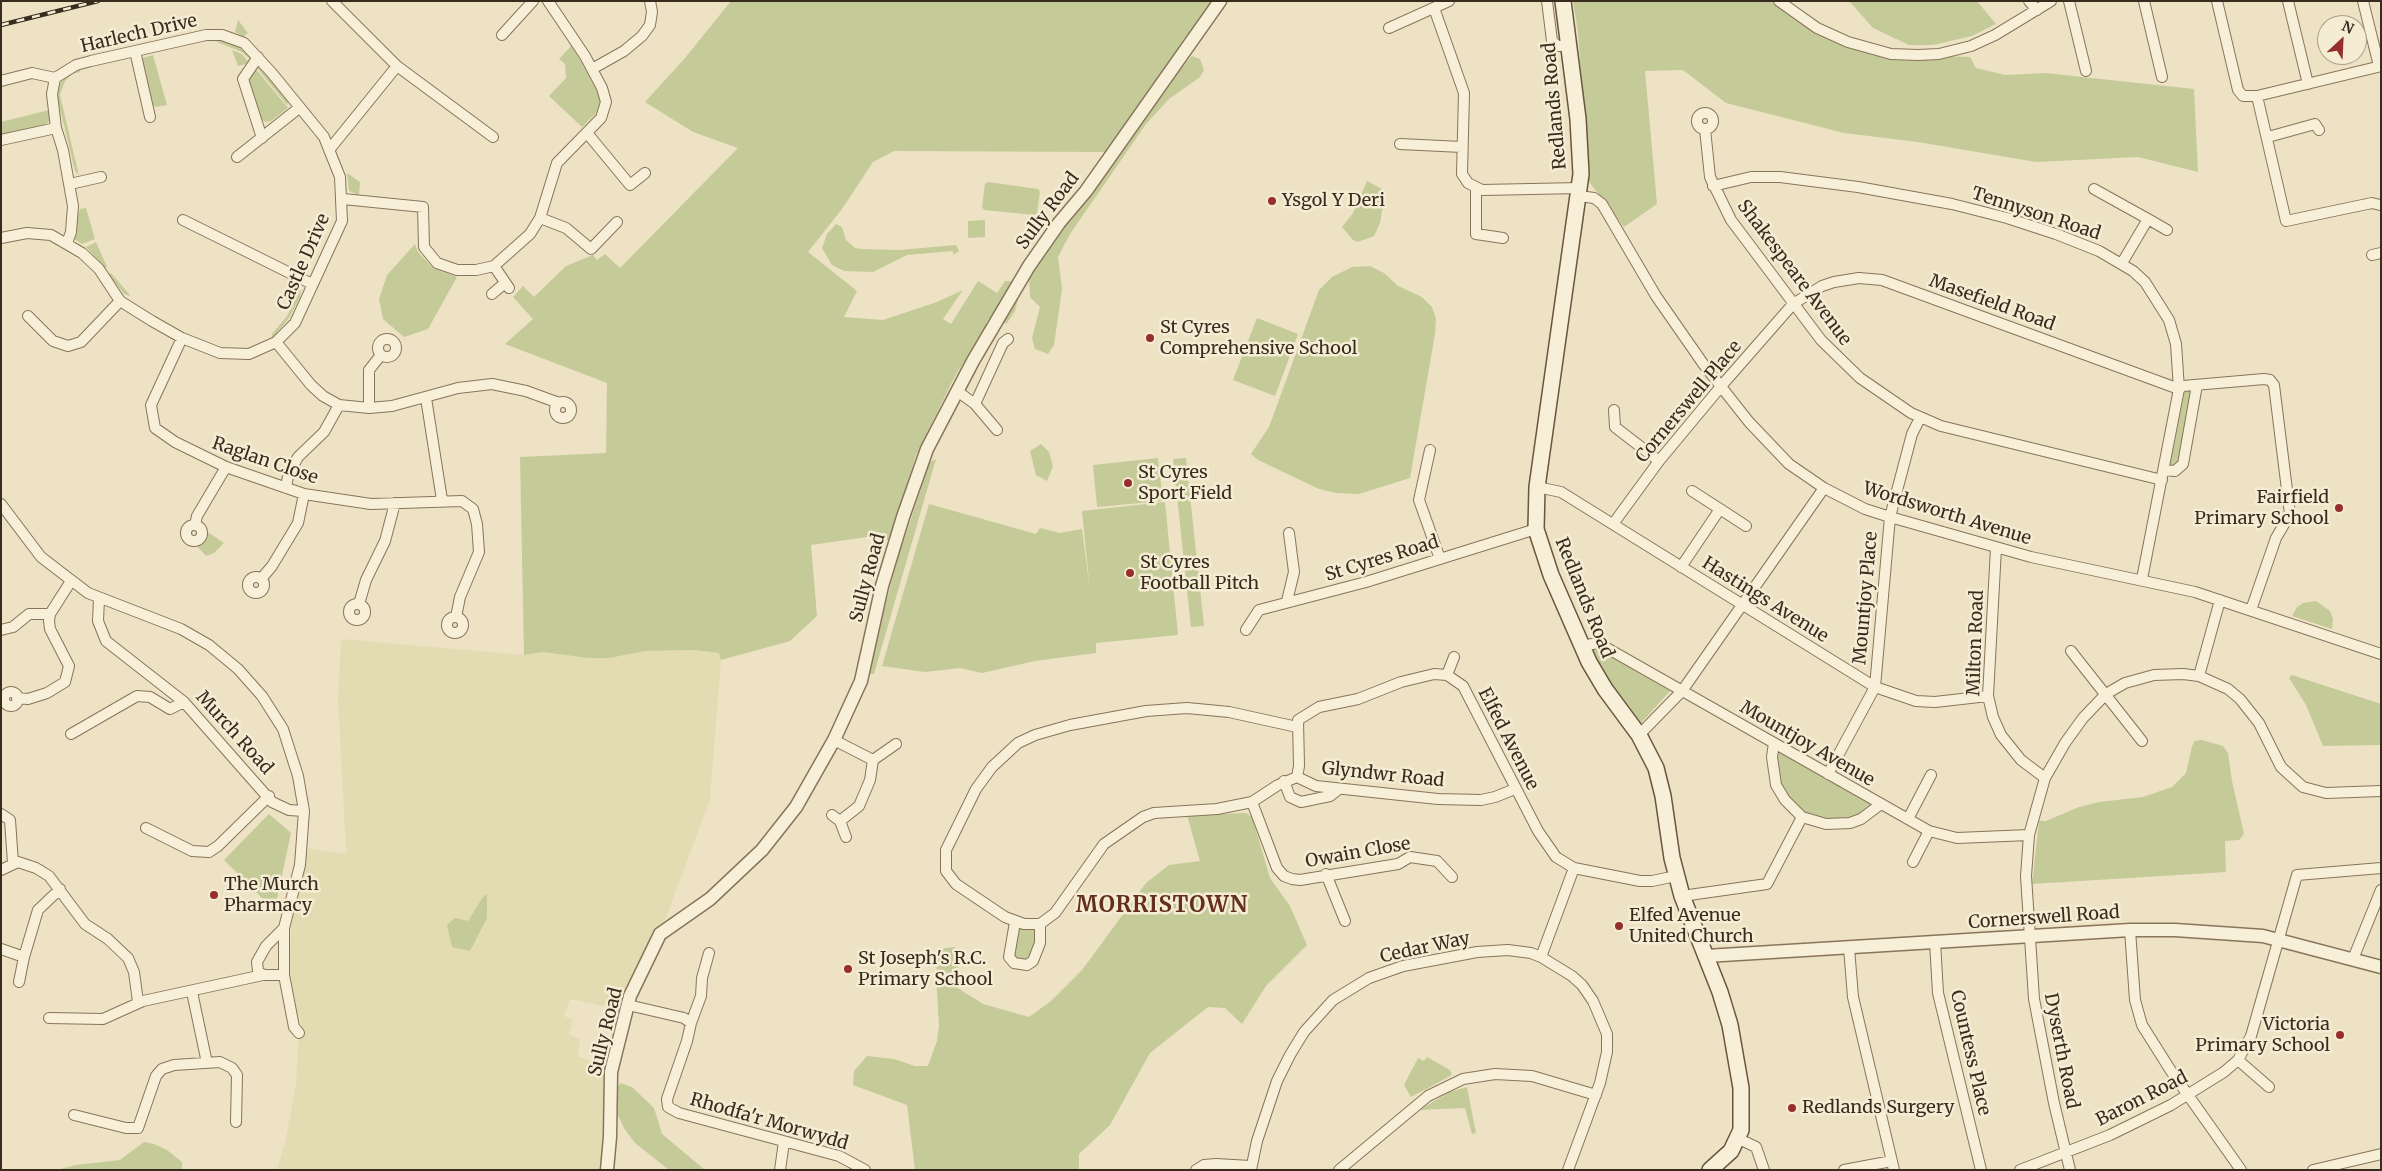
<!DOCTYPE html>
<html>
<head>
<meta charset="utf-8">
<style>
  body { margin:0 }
  #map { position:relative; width:2382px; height:1171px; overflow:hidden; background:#ede2c4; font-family:Merriweather,serif }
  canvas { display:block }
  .frame { position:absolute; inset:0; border:2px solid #382c1f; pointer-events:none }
  .north { position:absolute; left:2317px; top:15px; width:50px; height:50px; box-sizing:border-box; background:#f5ecd4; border:1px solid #a99f8c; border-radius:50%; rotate:25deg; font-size:14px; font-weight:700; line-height:20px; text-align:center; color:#382c1f }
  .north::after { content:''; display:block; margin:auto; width:18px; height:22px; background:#962e2c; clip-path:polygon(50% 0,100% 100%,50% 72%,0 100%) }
</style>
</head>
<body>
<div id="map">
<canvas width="2382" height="1171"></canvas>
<div class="frame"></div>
<div class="north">N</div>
</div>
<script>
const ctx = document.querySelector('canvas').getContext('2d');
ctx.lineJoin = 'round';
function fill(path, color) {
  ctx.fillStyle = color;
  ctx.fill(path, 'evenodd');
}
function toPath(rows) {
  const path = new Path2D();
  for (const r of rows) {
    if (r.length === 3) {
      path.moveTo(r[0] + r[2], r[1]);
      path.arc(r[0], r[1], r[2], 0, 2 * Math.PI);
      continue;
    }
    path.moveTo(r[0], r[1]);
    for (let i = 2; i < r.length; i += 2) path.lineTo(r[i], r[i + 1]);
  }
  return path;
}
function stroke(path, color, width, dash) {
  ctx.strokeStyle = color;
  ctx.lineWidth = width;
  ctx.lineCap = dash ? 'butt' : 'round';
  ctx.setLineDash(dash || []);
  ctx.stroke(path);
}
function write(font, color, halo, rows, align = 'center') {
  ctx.font = font + ' Merriweather,serif';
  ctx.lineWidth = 5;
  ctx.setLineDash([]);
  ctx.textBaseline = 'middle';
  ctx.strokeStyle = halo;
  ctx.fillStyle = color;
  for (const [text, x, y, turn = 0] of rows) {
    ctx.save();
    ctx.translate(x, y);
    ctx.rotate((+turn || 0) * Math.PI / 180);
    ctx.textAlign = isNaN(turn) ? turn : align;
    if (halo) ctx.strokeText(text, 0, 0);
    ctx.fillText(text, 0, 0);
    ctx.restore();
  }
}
const farmland = toPath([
  [341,639,524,655,543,652,588,658,610,658,645,651,694,650,720,653,721,660,710,799,660,934,630,996,603,1006,570,999,564,1016,573,1020,569,1034,580,1039,578,1057,610,1065,601,1170,277,1170,286,1139,296,1083,299,1033,302,1024,297,1012,290,976,291,926,308,848,346,854,338,699]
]);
const green = toPath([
  [731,1,1213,1,1184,39,1121,135,1106,152,894,151,873,162,842,209,808,252,857,291,844,317,883,320,937,302,963,290,943,319,951,324,978,281,997,293,1005,281,1012,281,1014,283,1010,294,1018,299,1015,311,1007,323,1001,324,996,319,988,319,986,325,995,325,998,332,992,344,984,344,979,337,954,378,916,455,890,542,881,535,811,545,817,616,790,641,721,660,719,653,694,650,645,651,610,658,588,658,543,652,524,655,520,457,606,453,607,383,505,344,533,319,513,297,523,286,534,297,566,266,593,255,597,260,605,254,620,268,738,148,693,132,645,102,685,58],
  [1573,1,1771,1,1813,29,1866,53,1970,57,1976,68,2005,75,2045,73,2194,89,2198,172,2138,157,2036,162,1918,142,1844,133,1726,103,1683,70,1645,71,1657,204,1624,227,1586,178,1586,151,1578,32],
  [1849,1,1977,1,1996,24,1972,36,1933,45,1909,45,1873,28],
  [238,20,248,33,243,37,235,32],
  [216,39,241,46,252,56,251,60,242,52,217,42],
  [572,45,597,91,600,102,599,110,582,127,549,96,566,78,565,64,559,59],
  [232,50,242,54,249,63,238,66],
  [153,55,167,105,156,107,152,104,142,58],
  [1192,56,1200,59,1204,70,1200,77,1169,99,1146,124,1070,234,1058,257,1062,289,1054,345,1048,354,1035,349,1032,338,1040,307,1030,297,1028,255,1053,231,1107,168,1168,84],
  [255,68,288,108,271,121,265,122,261,118,249,85,248,78],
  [257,68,264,69,287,99,288,106],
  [80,69,80,72,72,74,65,81,60,95,79,176,75,171,57,96,59,85,65,77],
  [49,110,49,121,46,124,1,136,1,122],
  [347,173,360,182,359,195,349,191],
  [1367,181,1382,189,1384,200,1380,223,1374,236,1358,242,1353,240,1342,227,1353,213],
  [988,182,1038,189,1040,192,1037,213,1035,215,984,210,982,207,985,184],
  [86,208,95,239,82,244,74,239,72,233,80,209],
  [985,220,985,237,968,238,968,221],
  [836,224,842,227,846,240,855,248,861,249,899,250,956,245,959,251,953,255,953,251,907,255,873,272,844,271,832,265,822,248,827,234],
  [96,242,107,267,105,268,86,247],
  [415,244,418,252,433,268,457,277,428,329,404,337,383,319,379,299,387,275],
  [1370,266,1384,273,1398,286,1422,297,1432,307,1436,319,1435,334,1410,478,1359,494,1336,493,1319,489,1258,460,1251,454,1269,427,1319,290,1332,277,1352,267],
  [111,273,129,294,130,296,124,294,117,285,109,275],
  [301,288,300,297,289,318,272,338,272,334,287,316],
  [1257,318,1298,334,1275,396,1233,380],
  [2185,389,2192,390,2180,463,2172,467,2170,465],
  [1041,444,1049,452,1053,466,1047,481,1036,475,1030,451],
  [1158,458,1163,501,1097,507,1093,465],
  [1186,458,1204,626,1191,627,1173,459],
  [936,459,874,674,867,674,897,561,930,462],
  [1165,502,1178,635,1096,643,1096,653,1035,661,982,673,960,668,925,672,882,666,929,504,1036,534,1040,528,1060,533,1082,529,1090,591,1082,511],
  [206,531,224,543,214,553,206,556,194,543,199,543,204,539],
  [2316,601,2330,611,2333,619,2332,629,2292,616,2297,607,2303,603],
  [1590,645,1670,691,1641,723,1622,704,1599,667],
  [2292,675,2381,704,2381,745,2323,746,2306,705,2289,678],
  [2202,740,2223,746,2228,753,2232,781,2244,834,2239,840,2225,841,2226,872,2032,884,2039,821,2046,821,2079,807,2099,802,2143,797,2172,787,2186,773,2192,746,2195,741],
  [1779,750,1870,803,1870,808,1856,817,1829,821,1802,812,1795,806,1781,788,1776,768],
  [1246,813,1252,817,1270,878,1290,906,1307,945,1266,986,1242,1024,1225,1008,1208,1007,1150,1053,1110,1125,1079,1154,1079,1170,915,1170,907,1105,853,1085,854,1071,867,1056,894,1059,915,1066,928,1066,937,1041,939,1026,936,975,938,949,955,947,958,969,956,987,983,1004,1029,1017,1051,1001,1082,970,1146,883,1169,865,1200,861,1187,815],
  [269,814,291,833,276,904,268,904,224,860],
  [487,894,487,918,470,951,452,947,447,925,455,918,468,921,483,897],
  [1019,929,1036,929,1038,936,1029,961,1015,959,1013,953],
  [1427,1057,1450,1070,1452,1075,1411,1097,1404,1085,1418,1058,1424,1061],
  [620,1083,632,1087,654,1108,662,1134,705,1170,669,1170,635,1143,624,1128,611,1101],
  [1467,1087,1476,1133,1472,1134,1465,1108,1419,1110,1450,1092],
  [144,1142,154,1144,167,1150,182,1162,182,1170,56,1170,76,1165,120,1160]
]);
const minor = toPath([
  [332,1,397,66,493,137],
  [1547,1,1552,41,1558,46,1569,46],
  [1779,1,1817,28,1848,42,1891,54,1918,55,1939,54,1971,46,1995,35,2051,1],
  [2029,1,2037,10],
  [2069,1,2086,71],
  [2144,1,2162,77],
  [2217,1,2238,90,2243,96,2257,96,2381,66],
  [2288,1,2308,84],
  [2363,1,2379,66],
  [1434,8,1464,93,1462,174,1468,183,1482,190,1580,188],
  [1389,28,1449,1],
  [502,35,533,1],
  [135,51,150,117],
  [258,57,243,79,262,138],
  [592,69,624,51,642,36,650,25,652,12,650,1],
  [1,81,32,73,55,78],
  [2257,96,2286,221,2372,203,2380,205],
  [1705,121,8],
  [1705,129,1710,177,1731,220,1821,340,1860,378,1911,413,1941,426,2162,480],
  [587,133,630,185,645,173],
  [2268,137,2315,124,2319,130],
  [1,140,56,128],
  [1400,144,1462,147],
  [329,150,397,66],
  [237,157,299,108],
  [70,184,101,177],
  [1713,186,1751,177,1780,177,1858,187,1952,204,2007,218,2056,234,2099,251,2133,271,2145,282,2169,320,2176,344,2179,389,2142,579],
  [1476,189,1476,234,1503,238],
  [2094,189,2148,219],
  [1579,196,1594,198,1602,204,1656,296,1704,365,1749,422,1789,464,1824,488,1865,509,1890,517,2031,557,2195,592,2381,654],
  [343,199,423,207,424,247,437,263,457,270,476,270,494,266,530,234,540,218,557,163,601,118,606,102,602,88,585,56,548,1],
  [540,218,566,228,591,249,617,222],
  [183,220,312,284],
  [1,238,27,233,51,235,82,253,99,269,120,301,152,321,182,338,220,353,249,354,276,342,295,323,342,221,340,177,324,137,271,72,244,43,222,35,206,35,91,61,76,65,55,78,52,94,56,128,63,150,73,206,71,232,67,243],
  [2372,255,2381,253],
  [2122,263,2148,219,2167,230],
  [494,266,509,288],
  [492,294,505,283],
  [28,316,53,341,68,346,81,342,120,301],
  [182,338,151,405,155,428,175,442,226,467,304,494,371,504,462,501,473,509,477,524,479,552,460,597,456,617],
  [387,348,9],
  [276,342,311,385,323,396,339,405,369,408,392,406,458,388,492,384,526,391,559,403],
  [2179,389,2183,386,2264,379,2270,380,2274,385,2290,514,2276,538,2251,610],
  [957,391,975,404,997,430],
  [426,398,442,500],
  [563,410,8],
  [975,404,1003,343,1008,339],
  [369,408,369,370,381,355],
  [1614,410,1615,427,1659,461],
  [1430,450,1419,500,1440,559],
  [2164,470,2175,471,2183,464,2197,385],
  [1537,487,1561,492,1875,687,1916,701,1935,702,1988,696],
  [286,488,288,476,298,457,324,432,339,405],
  [1692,491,1720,509],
  [1,504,41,557,88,593,181,629,209,645,238,669,262,696,283,729,298,776,304,811,300,865,284,928,284,975,294,1027,299,1033],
  [1613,524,1659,461,1723,384,1793,304,1822,286,1834,282,1859,278,1882,280,2179,389],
  [195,525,197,516,226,467],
  [194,533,8],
  [1996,548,1988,696,1993,717,2001,735,2021,760,2045,778],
  [1681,567,1720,509,1746,526],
  [256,585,8],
  [261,579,272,566,298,523,304,494],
  [99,599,98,621,106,641,184,702,272,802,289,810,304,811],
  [1287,601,1294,572,1289,533],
  [359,604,366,580,385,541,395,503],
  [357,612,8],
  [455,625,8],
  [1,630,13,627,29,614,50,614],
  [1246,630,1259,610,1366,582,1536,529],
  [1581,646,1598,643,1929,831,1957,838,2029,835],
  [2071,651,2142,741],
  [1447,675,1454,657],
  [2199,676,2220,600],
  [11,699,7],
  [17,698,28,699,47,693,65,682,69,666,50,629,49,621,50,614,71,581],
  [1297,727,1229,712,1187,708,1146,711,1070,725,1035,735,1018,743,992,767,976,789,946,850,946,871,956,884,1005,917,1024,924,1040,924,1055,913,1104,844,1143,817,1154,813,1217,809,1252,802,1278,785,1297,777],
  [71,734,137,696,150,697,170,709,184,702],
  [1639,735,1682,691,1824,488],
  [834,740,873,760,896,744],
  [1774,743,1772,757,1776,785,1785,800,1802,817,1826,824,1850,823,1861,819,1881,804],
  [1828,774,1875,687,1890,517,1912,434,1920,418],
  [1284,781,1290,797,1301,802,1330,796,1339,789],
  [1515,789,1495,797,1481,800,1438,799,1316,786,1297,777,1299,766,1298,720,1319,707,1358,699,1401,682,1434,674,1447,675,1463,686,1538,831,1556,857,1574,868,1640,881,1652,881,1676,876],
  [1252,802,1277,868,1284,876,1292,879,1300,880,1398,864,1410,857,1437,861,1452,877],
  [1,814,10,820,13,863],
  [832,815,840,821,859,806,870,780,873,760],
  [1908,819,1931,775],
  [840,821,846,837],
  [146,828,192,851,209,852,218,846,269,796],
  [1913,862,1929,831],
  [1,870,18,862,36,868,49,876,85,924,108,939,128,958,134,972,138,1002],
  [1326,874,1345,921],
  [1682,896,1767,884,1802,817],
  [1015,922,1009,957,1014,963,1027,965,1033,961,1040,943,1040,924],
  [2130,930,2135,1000,2142,1025,2171,1071,2241,1170],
  [1935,942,1938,993,1981,1170],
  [1849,948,1853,997,1894,1170],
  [1,949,24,957],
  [1541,957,1574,868],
  [2353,959,2381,890],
  [284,975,263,975,258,971,257,962,266,946,284,928],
  [19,982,24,957,38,910,60,889],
  [192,992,207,1063],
  [628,1005,684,1018,691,1023,687,1041,667,1099,668,1107,679,1113,839,1156,865,1170],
  [49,1018,103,1019,143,1001,263,975],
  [691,1023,701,996,702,978,709,953],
  [2238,1060,2269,1087],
  [74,1115,126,1128,138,1128,156,1076,162,1069,174,1065,220,1062,232,1068,237,1075,236,1122],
  [1739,1139,1756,1147,1764,1170],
  [780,1170,784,1142],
  [1196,1170,1204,1165,1216,1164,1250,1166],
  [1251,1170,1257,1141,1277,1081,1290,1055,1304,1032,1333,1000,1369,978,1403,966,1477,952,1508,950,1531,953,1541,957,1572,976,1582,985,1593,1001,1607,1034,1607,1052,1600,1083,1568,1170],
  [1339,1170,1428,1096,1463,1079,1495,1074,1532,1076,1596,1095],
  [1844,1170,1892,1161],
  [2020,1170,2110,1135,2171,1105,2224,1072,2238,1060,2251,1036,2297,875,2381,868],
  [2070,1170,2054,1103,2034,999,2026,876,2029,835,2045,778,2065,743,2083,718,2106,694,2125,683,2154,675,2183,674,2199,676,2228,689,2240,699,2259,723,2281,767,2303,787,2326,793,2381,791],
  [2313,1170,2381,1154]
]);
const tertiary = toPath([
  [1706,956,2130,930,2175,930,2263,936,2381,967],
  [607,1170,610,1137,611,1072,630,996,660,934,710,899,762,850,796,807,834,740,861,681,882,586,903,517,927,449,973,361,1029,266,1059,223,1086,191,1220,1]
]);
const secondary = toPath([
  [1563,1,1578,119,1581,174,1537,487,1536,529,1551,575,1589,662,1605,689,1639,735,1656,768,1663,796,1672,858,1682,896,1720,992,1730,1025,1741,1088,1741,1130,1731,1151,1710,1170]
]);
const rail = toPath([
  [1,25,98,1]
]);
const markers = [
  [1272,201,5,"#962e2c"],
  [1150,338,5,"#962e2c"],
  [1128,483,5,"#962e2c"],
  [2339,508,5,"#962e2c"],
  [1130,573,5,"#962e2c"],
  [214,895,5,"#962e2c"],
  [1619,926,5,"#962e2c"],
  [848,969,5,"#962e2c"],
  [2340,1035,5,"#962e2c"],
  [1792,1108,5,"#962e2c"]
];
const streetNames = [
  ["Harlech Drive",139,34,-13],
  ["Redlands Road",1555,106,-95],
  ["Sully Road",1048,211,-53],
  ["Tennyson Road",2036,214,18],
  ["Castle Drive",304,262,-66],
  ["Shakespeare Avenue",1794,273,53],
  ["Masefield Road",1992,303,20],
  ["Cornerswell Place",1689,402,-50],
  ["Raglan Close",265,461,19],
  ["Wordsworth Avenue",1947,514,17],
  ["St Cyres Road",1382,559,-17],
  ["Sully Road",868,578,-75],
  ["Redlands Road",1584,598,68],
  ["Mountjoy Place",1866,598,-85],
  ["Hastings Avenue",1765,600,32],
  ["Milton Road",1976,643,-88],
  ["Murch Road",234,733,48],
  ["Elfed Avenue",1508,739,63],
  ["Mountjoy Avenue",1807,744,30],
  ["Glyndwr Road",1383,775,6],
  ["Owain Close",1358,853,-10],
  ["Cornerswell Road",2044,918,-4],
  ["Cedar Way",1425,948,-12],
  ["Sully Road",606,1032,-76],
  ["Dyserth Road",2061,1051,79],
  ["Countess Place",1970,1053,77],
  ["Baron Road",2142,1099,-27],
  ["Rhodfa'r Morwydd",769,1122,16]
];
const poiNames = [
  ["Ysgol Y Deri",1282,201],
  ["St Cyres",1160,328],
  ["Comprehensive School",1160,349],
  ["St Cyres",1138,473],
  ["Sport Field",1138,494],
  ["Fairfield",2329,498,"right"],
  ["Primary School",2329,519,"right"],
  ["St Cyres",1140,563],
  ["Football Pitch",1140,584],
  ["The Murch",224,885],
  ["Pharmacy",224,906],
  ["Elfed Avenue",1629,916],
  ["United Church",1629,937],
  ["St Joseph's R.C.",858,959],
  ["Primary School",858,980],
  ["Victoria",2330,1025,"right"],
  ["Primary School",2330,1046,"right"],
  ["Redlands Surgery",1802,1108]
];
const districtNames = [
  ["MORRISTOWN",1162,906]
];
fill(farmland, '#e3dcb2');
fill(green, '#c4cb98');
stroke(minor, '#88745b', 12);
stroke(tertiary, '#88745b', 15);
stroke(secondary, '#6a553e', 18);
stroke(minor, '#f8efd8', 10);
stroke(tertiary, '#f8efd8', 12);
stroke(secondary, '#f8efd8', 15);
stroke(rail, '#382c1f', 4.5);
stroke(rail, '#f5ecd4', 2.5, [8]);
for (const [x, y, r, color] of markers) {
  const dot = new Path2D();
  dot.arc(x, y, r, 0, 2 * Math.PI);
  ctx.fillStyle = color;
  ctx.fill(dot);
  stroke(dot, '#f5ecd4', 2);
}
write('18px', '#382c1f', '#f5ecd4', streetNames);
write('18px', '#382c1f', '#f5ecd4', poiNames, 'left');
ctx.letterSpacing = '1px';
write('bold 22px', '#642f1f', '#f5ecd4', districtNames);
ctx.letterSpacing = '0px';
</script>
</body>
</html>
